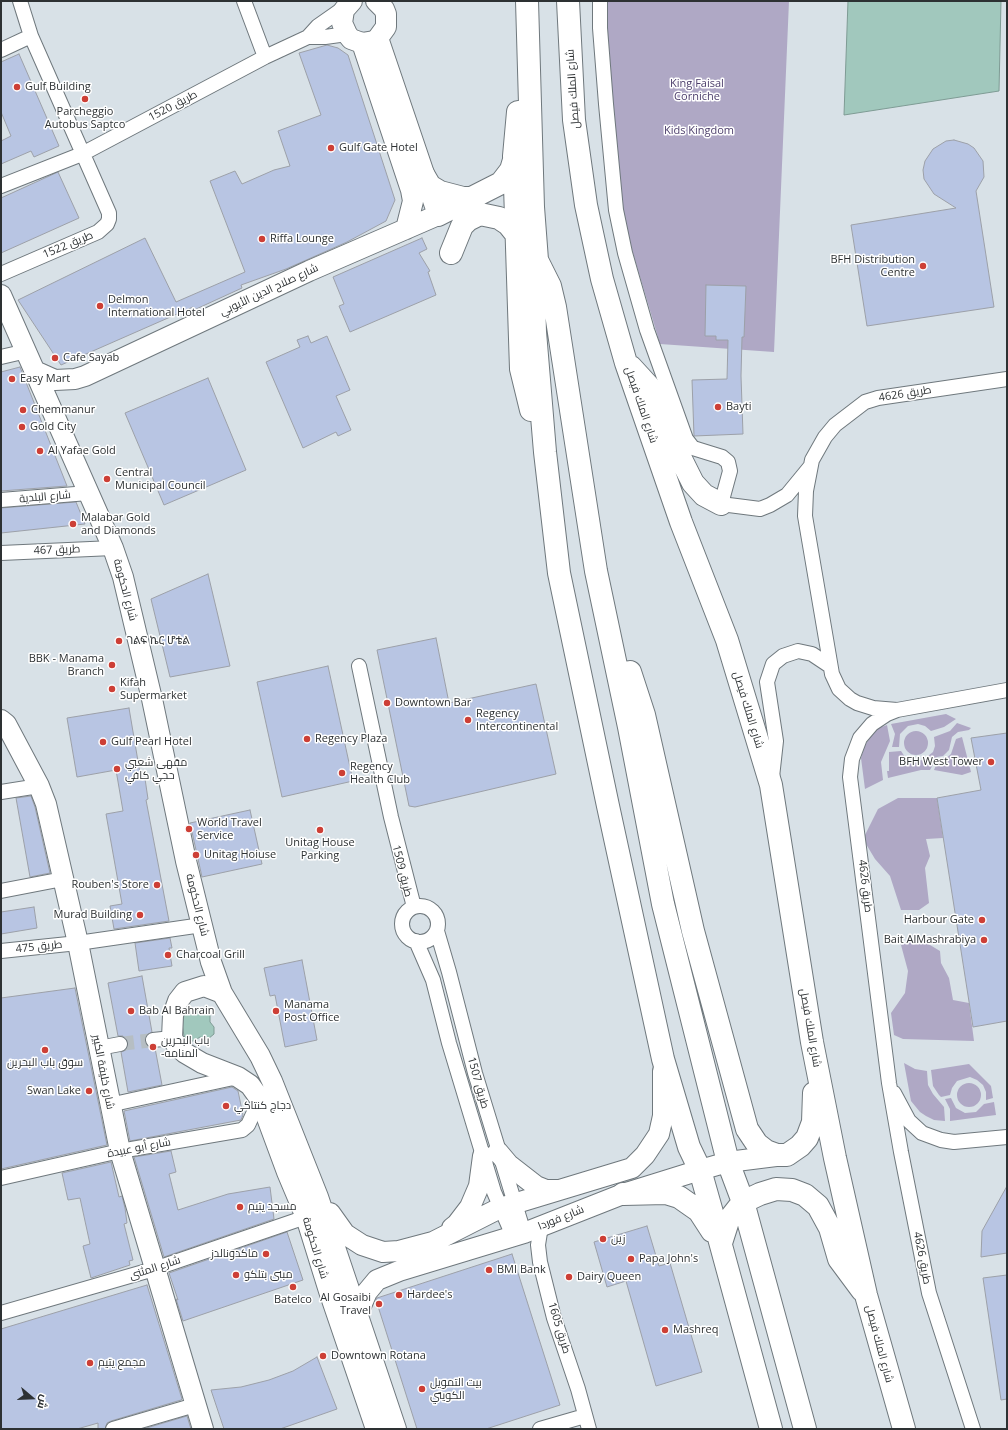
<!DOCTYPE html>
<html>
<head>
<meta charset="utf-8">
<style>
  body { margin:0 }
  #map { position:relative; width:1008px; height:1430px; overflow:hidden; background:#d8e1e7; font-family:"Open Sans",Cairo,sans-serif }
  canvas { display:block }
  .frame { position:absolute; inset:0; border:2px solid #2d3133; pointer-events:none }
  .north { position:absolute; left:12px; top:1378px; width:40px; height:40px; -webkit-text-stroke:3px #fff; paint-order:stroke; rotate:109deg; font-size:11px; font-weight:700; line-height:16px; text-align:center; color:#2d3133 }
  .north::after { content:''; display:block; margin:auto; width:14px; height:18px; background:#2d3133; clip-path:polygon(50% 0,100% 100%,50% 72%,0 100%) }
</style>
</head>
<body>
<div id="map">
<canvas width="1008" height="1430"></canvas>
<div class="frame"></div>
<div class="north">ش</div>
</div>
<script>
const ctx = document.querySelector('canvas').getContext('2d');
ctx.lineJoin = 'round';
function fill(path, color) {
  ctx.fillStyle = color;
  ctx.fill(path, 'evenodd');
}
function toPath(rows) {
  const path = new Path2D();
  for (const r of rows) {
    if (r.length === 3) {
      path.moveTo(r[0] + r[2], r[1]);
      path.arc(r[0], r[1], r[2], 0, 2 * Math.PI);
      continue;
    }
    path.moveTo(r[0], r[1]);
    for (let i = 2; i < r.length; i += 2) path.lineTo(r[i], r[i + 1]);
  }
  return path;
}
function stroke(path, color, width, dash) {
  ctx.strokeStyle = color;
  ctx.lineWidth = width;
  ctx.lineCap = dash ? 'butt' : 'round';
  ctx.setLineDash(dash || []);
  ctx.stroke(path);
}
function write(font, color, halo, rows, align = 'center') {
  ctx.font = font + ' "Open Sans",Cairo,"Noto Sans Ethiopic",sans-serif';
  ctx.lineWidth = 3;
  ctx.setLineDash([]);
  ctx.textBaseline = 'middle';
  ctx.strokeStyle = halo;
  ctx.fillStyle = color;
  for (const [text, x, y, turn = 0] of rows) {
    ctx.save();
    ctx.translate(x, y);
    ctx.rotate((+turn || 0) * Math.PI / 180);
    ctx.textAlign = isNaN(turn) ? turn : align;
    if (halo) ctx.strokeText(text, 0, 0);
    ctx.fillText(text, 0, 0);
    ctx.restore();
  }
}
const green = toPath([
  [607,1,789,1,774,352,660,344,624,223,609,111],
  [946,714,956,719,944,727,931,731,925,726,918,724,908,726,900,734,899,747,892,747,895,734,891,724],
  [957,723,971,728,969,730,958,732,952,737,949,750,943,756,937,757,930,770,921,770,888,778,887,771,889,771,889,752,901,751,905,757,914,761,923,760,933,752,935,746,934,737,950,731],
  [887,725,890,741,881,762,883,780,865,789,861,758,863,751,865,745,876,729],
  [916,743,12],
  [962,737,971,772,962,775,934,770,937,763,944,760,951,754,956,739],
  [898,798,937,798,943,838,926,839,930,856,925,868,929,903,919,910,901,910,890,876,875,859,863,839,878,809],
  [920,939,940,951,941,963,949,978,953,1000,969,1003,974,1041,903,1039,894,1035,891,1013,905,993,908,971,901,945],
  [904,1063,915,1069,927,1071,928,1085,933,1094,944,1107,945,1121,934,1120,926,1116,920,1112,911,1101],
  [969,1064,991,1086,993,1098,986,1100,986,1092,983,1085,977,1080,970,1077,957,1081,952,1088,950,1095,941,1097,939,1095,933,1086,931,1070],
  [969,1095,12],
  [951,1098,956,1108,965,1113,976,1112,984,1104,994,1102,996,1115,950,1121,950,1109,945,1099]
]);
const water = toPath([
  [848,1,1001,1,999,91,844,115,848,1],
  [199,1009,206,1010,210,1013,210,1022,214,1027,214,1034,208,1039,200,1037,194,1041,189,1041,184,1036,181,1018,186,1013,194,1013,199,1009]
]);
const building = toPath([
  [327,45,338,48,348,55,395,200,386,221,347,242,286,269,241,285,242,288,194,310,193,307,61,365,18,300,145,238,176,302,245,272,210,181,235,171,242,184,274,170,290,166,278,131,321,115,299,53,327,45],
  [19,54,59,146,34,157,31,151,1,164,1,141,11,136,1,112,1,62,19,54],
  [954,140,968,144,974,148,983,161,984,177,976,191,994,307,867,326,851,225,956,208,934,194,924,179,923,170,925,161,933,149,946,141,954,140],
  [58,172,79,218,1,253,1,198,58,172],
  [422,238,427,249,419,253,430,271,428,272,436,295,350,332,339,306,344,304,333,277,422,238],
  [706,285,746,286,744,337,742,337,741,376,743,434,694,436,692,380,727,379,728,340,716,340,716,336,705,336,706,285],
  [308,336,311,343,327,336,350,390,336,396,351,430,338,436,336,432,303,448,266,362,300,347,297,340,308,336],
  [20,367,67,486,1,491,1,372,20,367],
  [208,378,246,470,164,505,125,413,208,378],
  [76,502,85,524,1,533,1,508,76,502],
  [208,574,230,666,170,677,151,599,208,574],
  [436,638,449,703,536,684,556,774,415,807,409,806,377,650,436,638],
  [328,666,353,781,282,797,257,682,328,666],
  [129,708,140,773,144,772,148,799,146,800,169,921,114,929,110,906,122,904,106,814,123,811,116,770,77,777,67,718,129,708],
  [1007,733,1007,1021,973,1027,937,798,981,790,971,738,1007,733],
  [31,796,35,807,50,873,30,877,16,798,31,796],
  [250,810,262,864,202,877,190,823,250,810],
  [34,907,37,928,1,934,1,912,34,907],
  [170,938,172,948,169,948,172,966,139,971,135,943,170,938],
  [302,960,317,1040,285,1047,275,995,270,996,264,968,302,960],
  [142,976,152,1032,145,1036,145,1041,149,1048,155,1048,162,1085,128,1092,121,1052,126,1050,128,1043,123,1036,118,1036,108,983,142,976],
  [75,988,107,1145,1,1169,1,998,75,988],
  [232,1087,238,1091,243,1115,241,1120,130,1141,124,1111,232,1087],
  [171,1151,176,1172,169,1174,178,1210,228,1194,270,1187,274,1219,164,1257,134,1157,171,1151],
  [111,1162,119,1197,122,1196,125,1208,127,1223,124,1224,133,1260,129,1261,130,1265,91,1278,83,1246,90,1244,80,1198,68,1200,62,1173,111,1162],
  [1007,1186,1007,1253,981,1257,982,1231,1007,1186],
  [647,1226,659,1266,670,1263,702,1372,656,1386,626,1281,607,1287,594,1242,647,1226],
  [287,1232,303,1280,183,1321,176,1299,178,1300,169,1273,287,1232],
  [512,1254,560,1405,486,1429,417,1429,376,1300,377,1298,512,1254],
  [1007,1275,1007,1399,1001,1400,983,1278,1007,1275],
  [147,1285,182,1399,181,1400,111,1421,107,1423,105,1429,98,1429,98,1423,77,1429,1,1429,1,1329,147,1285],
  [317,1357,337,1409,280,1429,224,1429,211,1390,241,1387,269,1380,293,1371,317,1357],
  [187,1416,191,1429,143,1429,187,1416]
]);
const streetTunnel = toPath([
  [120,1044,153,1040]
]);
const street = toPath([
  [244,1,265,57],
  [600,1,600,28,606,104,616,210,625,253,647,330,686,439,693,448,722,457,728,462,730,471,721,504,760,509,770,505,787,495,810,467],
  [308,37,325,37,347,34],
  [1,50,31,36],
  [1,186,82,154,265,57,308,37,318,26,348,5],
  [1,274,98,232,107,224,109,219,109,213,31,36,20,1],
  [1,357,27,351],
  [1,500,88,493],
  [1,553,113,548],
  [359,666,391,817,414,907],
  [897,710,873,708,857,703,850,699,839,689,832,674,805,516,806,491,812,460,825,437,835,425,865,402,878,398,1007,379],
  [772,777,776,741,767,682,773,664,783,656,798,651,812,654,830,666],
  [1,792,39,786],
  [1,891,63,879],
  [420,924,18],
  [437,931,449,972,475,1073,524,1233],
  [416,941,433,980,449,1043,494,1192,513,1236],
  [1,951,78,943,202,925],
  [153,1040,172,1038],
  [99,1048,120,1044],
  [894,1093,909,1121,922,1133,941,1140,954,1142,1007,1137],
  [109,1105,238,1077],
  [1,1178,120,1151,242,1130,248,1125,260,1099],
  [541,1226,538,1245,540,1262,554,1318,578,1389,589,1429],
  [1,1313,154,1269,306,1217],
  [113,1429,195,1405],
  [540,1429,585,1416],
  [973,1429,929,1293,901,1152,889,1083,850,777,852,759,860,738,872,724,887,714,897,710,1007,690]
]);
const secondary = toPath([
  [352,1,344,10,342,23,347,34,351,39,362,43,374,41,378,38,386,27,386,14,384,9,376,1],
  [362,43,411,190,413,201,406,229],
  [1,295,113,548,123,577,152,699,186,861,211,962,222,993,260,1056,272,1081,318,1197,396,1429],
  [35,371,55,380,75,379,85,376,309,271,438,215,378,38],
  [1,720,6,724,39,786,46,804,78,943,120,1151,203,1429],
  [222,993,204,986,185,992,178,1001,173,1015,172,1038,177,1046,185,1053,202,1063,238,1077,250,1085,260,1099,287,1172,306,1217,329,1291,376,1429],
  [498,1152,509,1165,536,1186,546,1190,558,1190],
  [330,1213,345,1234,362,1245,383,1252,399,1251,433,1242,500,1208,632,1168,645,1155,659,1134,663,1116,663,1071],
  [452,1228,457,1224,470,1207,479,1186,483,1156],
  [357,1315,367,1292,377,1280,399,1271,524,1233,623,1194,700,1170,728,1162,784,1155]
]);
const highway = toPath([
  [527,1,533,207,537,260,534,297,535,332,545,452,559,573,608,806,663,1059,689,1147,700,1170,713,1216,771,1429],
  [568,1,574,120,586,205,602,279,626,363,681,522,727,640,771,785,812,1042,835,1158,866,1295,904,1429],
  [518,112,514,156,521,369,531,410],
  [423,174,430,186,440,192,463,198,475,198],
  [438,215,501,183,511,170,514,160],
  [451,253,462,226,468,220,480,214,499,218,508,224,516,234],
  [537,260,550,286,555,307,596,571,629,727,663,904,728,1162,743,1202,805,1429],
  [631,367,653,391,682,461,693,483,704,495,721,504],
  [630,672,644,715,693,931,747,1129,757,1144,766,1151,777,1155,787,1155,800,1146,807,1138,813,1122,814,1093],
  [623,1194,666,1193,679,1197,699,1211,712,1231],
  [721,1243,728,1221,743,1202,760,1194,776,1189,792,1190,805,1195,818,1206,830,1228,839,1259,862,1290]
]);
const markers = [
  [17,87,4,"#cd3f36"],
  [85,99,4,"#cd3f36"],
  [331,148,4,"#cd3f36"],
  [262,239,4,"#cd3f36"],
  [923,266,4,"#cd3f36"],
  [100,306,4,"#cd3f36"],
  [55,358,4,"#cd3f36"],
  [12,379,4,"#cd3f36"],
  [718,407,4,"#cd3f36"],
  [23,410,4,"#cd3f36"],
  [22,427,4,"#cd3f36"],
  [40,451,4,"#cd3f36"],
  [107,479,4,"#cd3f36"],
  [73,524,4,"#cd3f36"],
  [119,641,4,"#cd3f36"],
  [112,665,4,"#cd3f36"],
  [112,689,4,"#cd3f36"],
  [387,703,4,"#cd3f36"],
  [468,720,4,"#cd3f36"],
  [307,739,4,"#cd3f36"],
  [103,742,4,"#cd3f36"],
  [991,762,4,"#cd3f36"],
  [117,769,4,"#cd3f36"],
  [342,773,4,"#cd3f36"],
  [189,829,4,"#cd3f36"],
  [320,830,4,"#cd3f36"],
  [196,855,4,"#cd3f36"],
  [157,885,4,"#cd3f36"],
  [140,915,4,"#cd3f36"],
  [982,920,4,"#cd3f36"],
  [984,940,4,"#cd3f36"],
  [168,955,4,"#cd3f36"],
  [131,1011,4,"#cd3f36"],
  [276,1011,4,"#cd3f36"],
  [153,1047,4,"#cd3f36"],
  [45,1050,4,"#cd3f36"],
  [89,1091,4,"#cd3f36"],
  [226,1106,4,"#cd3f36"],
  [240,1207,4,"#cd3f36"],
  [603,1239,4,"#cd3f36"],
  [266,1254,4,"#cd3f36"],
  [631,1259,4,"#cd3f36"],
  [489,1270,4,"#cd3f36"],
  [236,1275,4,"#cd3f36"],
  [569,1277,4,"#cd3f36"],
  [293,1287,4,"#cd3f36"],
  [399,1295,4,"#cd3f36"],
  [379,1304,4,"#cd3f36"],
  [665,1330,4,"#cd3f36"],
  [323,1356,4,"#cd3f36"],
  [90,1363,4,"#cd3f36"],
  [422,1389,4,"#cd3f36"]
];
const parkNames = [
  ["King Faisal",697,84],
  ["Corniche",697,97],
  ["Kids Kingdom",699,131]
];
const poiNames = [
  ["Gulf Building",25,87],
  ["Parcheggio",85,112,"center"],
  ["Autobus Saptco",85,125,"center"],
  ["Gulf Gate Hotel",339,148],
  ["Riffa Lounge",270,239],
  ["BFH Distribution",915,260,"right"],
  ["Centre",915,273,"right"],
  ["Delmon",108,300],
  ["International Hotel",108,313],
  ["Cafe Sayab",63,358],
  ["Easy Mart",20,379],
  ["Bayti",726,407],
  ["Chemmanur",31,410],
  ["Gold City",30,427],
  ["Al Yafae Gold",48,451],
  ["Central",115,473],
  ["Municipal Council",115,486],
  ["Malabar Gold",81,518],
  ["and Diamonds",81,531],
  ["ገልፍ ኬር ሆቴል",127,641],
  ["BBK - Manama",104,659,"right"],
  ["Branch",104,672,"right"],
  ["Kifah",120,683],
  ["Supermarket",120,696],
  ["Downtown Bar",395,703],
  ["Regency",476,714],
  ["Intercontinental",476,727],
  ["Regency Plaza",315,739],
  ["Gulf Pearl Hotel",111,742],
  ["BFH West Tower",983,762,"right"],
  ["مقهى شعبي",125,763],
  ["حجي كافي",125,776],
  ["Regency",350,767],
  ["Health Club",350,780],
  ["World Travel",197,823],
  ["Service",197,836],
  ["Unitag House",320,843,"center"],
  ["Parking",320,856,"center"],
  ["Unitag Hoiuse",204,855],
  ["Rouben's Store",149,885,"right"],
  ["Murad Building",132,915,"right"],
  ["Harbour Gate",974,920,"right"],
  ["Bait AlMashrabiya",976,940,"right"],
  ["Charcoal Grill",176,955],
  ["Manama",284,1005],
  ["Post Office",284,1018],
  ["Bab Al Bahrain",139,1011],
  ["باب البحرين",161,1041],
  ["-المنامه",161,1054],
  ["سوق باب البحرين",45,1063,"center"],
  ["Swan Lake",81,1091,"right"],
  ["دجاج كنتاكي",234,1106],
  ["مسجد يتيم",248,1207],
  ["زين",611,1239],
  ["ماكدونالدز",258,1254,"right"],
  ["Papa John's",639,1259],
  ["BMI Bank",497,1270],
  ["مبنى بتلكو",244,1275],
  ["Dairy Queen",577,1277],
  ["Hardee's",407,1295],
  ["Al Gosaibi",371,1298,"right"],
  ["Travel",371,1311,"right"],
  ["Batelco",293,1300,"center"],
  ["Mashreq",673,1330],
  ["Downtown Rotana",331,1356],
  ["مجمع يتيم",98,1363],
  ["بيت التمويل",430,1383],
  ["الكويتي",430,1396]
];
const streetNames = [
  ["شارع الملك فيصل",573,89,-94],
  ["طريق 1520",173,106,-28],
  ["طريق 1522",68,245,-23],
  ["شارع صلاح الدين الأيوبي",269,290,-25],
  ["طريق 4626",905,394,-9],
  ["شارع الملك فيصل",641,405,71],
  ["شارع البلدية",45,497,-5],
  ["طريق 467",57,550,-2],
  ["شارع الحكومة",125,590,75],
  ["شارع الملك فيصل",748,710,73],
  ["طريق 1509",402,871,76],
  ["طريق 4626",865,886,83],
  ["شارع الحكومة",197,905,76],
  ["طريق 475",39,947,-6],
  ["شارع الملك فيصل",810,1028,80],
  ["شارع خليفة الكبير",103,1072,79],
  ["طريق 1507",478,1083,74],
  ["شارع أبو عبيدة",139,1148,-11],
  ["شارع فوردا",561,1218,-22],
  ["شارع الحكومة",315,1248,73],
  ["طريق 4626",922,1258,79],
  ["شارع المثنى",155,1268,-18],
  ["طريق 1605",559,1328,73],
  ["شارع الملك فيصل",879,1344,75]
];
fill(green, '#afa8c5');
fill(water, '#a1c8bd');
stroke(water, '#7e9b94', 1);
fill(building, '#b8c5e3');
stroke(building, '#9ca0a8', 1);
stroke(streetTunnel, '#b6bec3', 14, [14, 7]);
stroke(street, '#6f787d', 16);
stroke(secondary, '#6f787d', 22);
stroke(highway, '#6f787d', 24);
stroke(street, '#fff', 14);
stroke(secondary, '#fff', 20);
stroke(highway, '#fff', 22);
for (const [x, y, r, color] of markers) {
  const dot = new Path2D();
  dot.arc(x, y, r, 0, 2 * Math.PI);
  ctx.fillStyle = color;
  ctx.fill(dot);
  stroke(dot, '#fff', 1.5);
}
write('11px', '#4b3d6a', '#fff', parkNames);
write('11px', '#2d3133', '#fff', poiNames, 'left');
write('11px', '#2d3133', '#fff', streetNames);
</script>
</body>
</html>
